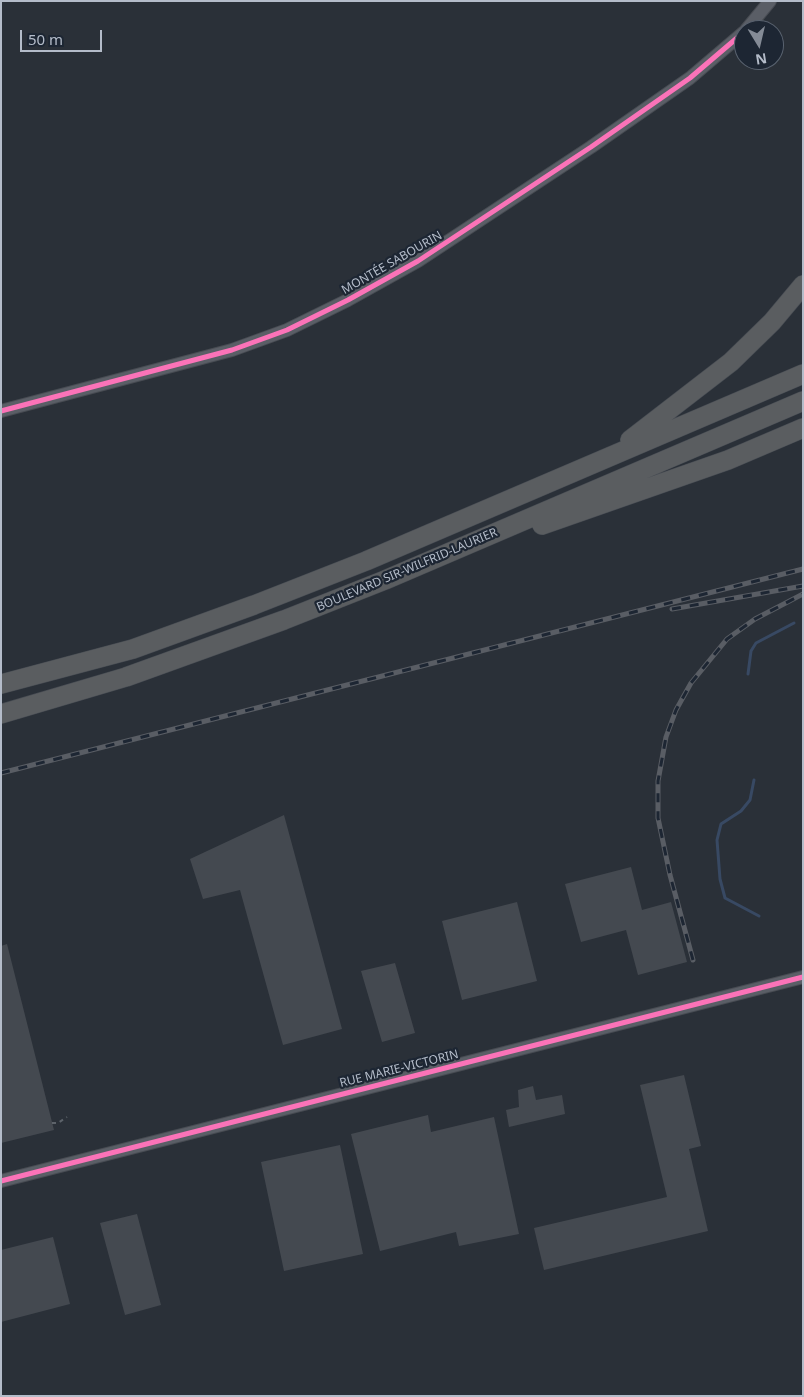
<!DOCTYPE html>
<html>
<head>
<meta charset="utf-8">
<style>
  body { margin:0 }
  #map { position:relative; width:804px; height:1397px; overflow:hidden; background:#2a3038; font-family:"Noto Sans",sans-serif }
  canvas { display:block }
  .frame { position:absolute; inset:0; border:2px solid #b4bcc9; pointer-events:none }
  .north { position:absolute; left:734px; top:20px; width:50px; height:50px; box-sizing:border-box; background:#1d2633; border:1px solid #59626f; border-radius:50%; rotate:171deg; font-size:14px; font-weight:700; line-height:20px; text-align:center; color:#b4bcc9 }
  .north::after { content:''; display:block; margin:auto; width:18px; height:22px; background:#848b96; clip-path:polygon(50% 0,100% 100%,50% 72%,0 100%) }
  .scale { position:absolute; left:20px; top:30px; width:82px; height:22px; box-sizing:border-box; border:2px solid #b4bcc9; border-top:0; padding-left:6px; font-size:15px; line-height:18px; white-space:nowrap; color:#b4bcc9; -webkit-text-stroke:4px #1d2633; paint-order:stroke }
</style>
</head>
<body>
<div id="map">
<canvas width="804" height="1397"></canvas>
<div class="frame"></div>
<div class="north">N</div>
<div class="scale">50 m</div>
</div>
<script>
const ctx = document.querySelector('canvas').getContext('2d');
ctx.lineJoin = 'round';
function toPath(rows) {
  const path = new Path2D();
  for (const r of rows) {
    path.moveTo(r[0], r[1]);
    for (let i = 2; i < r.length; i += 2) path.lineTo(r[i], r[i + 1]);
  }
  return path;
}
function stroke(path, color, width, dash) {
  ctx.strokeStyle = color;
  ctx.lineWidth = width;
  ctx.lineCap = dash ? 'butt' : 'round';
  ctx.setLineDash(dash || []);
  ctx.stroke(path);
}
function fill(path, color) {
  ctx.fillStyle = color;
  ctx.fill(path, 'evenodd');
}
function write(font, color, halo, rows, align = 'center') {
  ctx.font = font + ' "Noto Sans",sans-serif';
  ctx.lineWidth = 4.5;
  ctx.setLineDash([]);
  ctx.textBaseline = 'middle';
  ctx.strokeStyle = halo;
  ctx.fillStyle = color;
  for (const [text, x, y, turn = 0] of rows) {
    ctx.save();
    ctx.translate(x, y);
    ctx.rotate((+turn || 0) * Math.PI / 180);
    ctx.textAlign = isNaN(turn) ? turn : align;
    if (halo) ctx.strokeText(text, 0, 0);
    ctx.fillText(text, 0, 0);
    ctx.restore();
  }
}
const stream = toPath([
  [748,674,751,651,756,643,794,623],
  [754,780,750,800,741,811,721,824,717,840,720,879,725,898,759,916]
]);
const building = toPath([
  [284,815,342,1029,283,1045,240,890,203,899,190,859],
  [631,867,642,910,671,902,687,962,638,975,626,930,581,942,565,884],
  [517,902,537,981,462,1000,442,921],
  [7,944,54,1130,1,1143,1,946],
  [395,963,415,1033,382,1042,361,971],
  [684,1075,701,1146,689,1149,708,1231,544,1270,534,1228,667,1197,640,1085],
  [533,1086,536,1100,562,1095,565,1114,509,1127,506,1110,519,1107,518,1090],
  [428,1115,431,1132,494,1117,519,1234,459,1246,456,1232,380,1251,351,1134],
  [340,1145,363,1254,284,1271,261,1162],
  [137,1214,161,1305,125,1315,100,1223],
  [53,1237,70,1304,1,1322,1,1250]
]);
const path = toPath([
  [52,1123,58,1123,67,1117]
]);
const minor = toPath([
  [746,30,770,1],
  [1,411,232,350,287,330,348,300,418,261,591,147,690,78,744,32],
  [1,1181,803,977]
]);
const highway = toPath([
  [630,440,731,362,772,322,803,285],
  [542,525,728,460,803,428],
  [1,684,133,649,254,605,366,561,803,374],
  [1,714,126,677,284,620,385,580,803,401]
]);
const rail = toPath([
  [672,609,803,586],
  [1,773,803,569],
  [693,960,670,875,658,818,658,781,666,737,676,710,691,683,727,639,755,619,803,594]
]);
const cycleway = toPath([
  [1,411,232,350,287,330,348,300,418,261,591,147,690,78,744,32],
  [1,1181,803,977]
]);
const streetNames = [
  ["MONTÉE SABOURIN",392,263,-30],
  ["BOULEVARD SIR-WILFRID-LAURIER",407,570,-23],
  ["RUE MARIE-VICTORIN",399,1069,-14]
];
stroke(stream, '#384963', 3);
fill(building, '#444950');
stroke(minor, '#484c53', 14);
stroke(highway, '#474c53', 20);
stroke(path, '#5d636a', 2, [4, 4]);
stroke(minor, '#5a5e66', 12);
stroke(highway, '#5a5d60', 19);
stroke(rail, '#595d64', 5);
stroke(rail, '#1d2633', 3, [9]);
stroke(cycleway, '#fb73b8', 5);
write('12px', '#b4bcc9', '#1d2633', streetNames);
</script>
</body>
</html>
